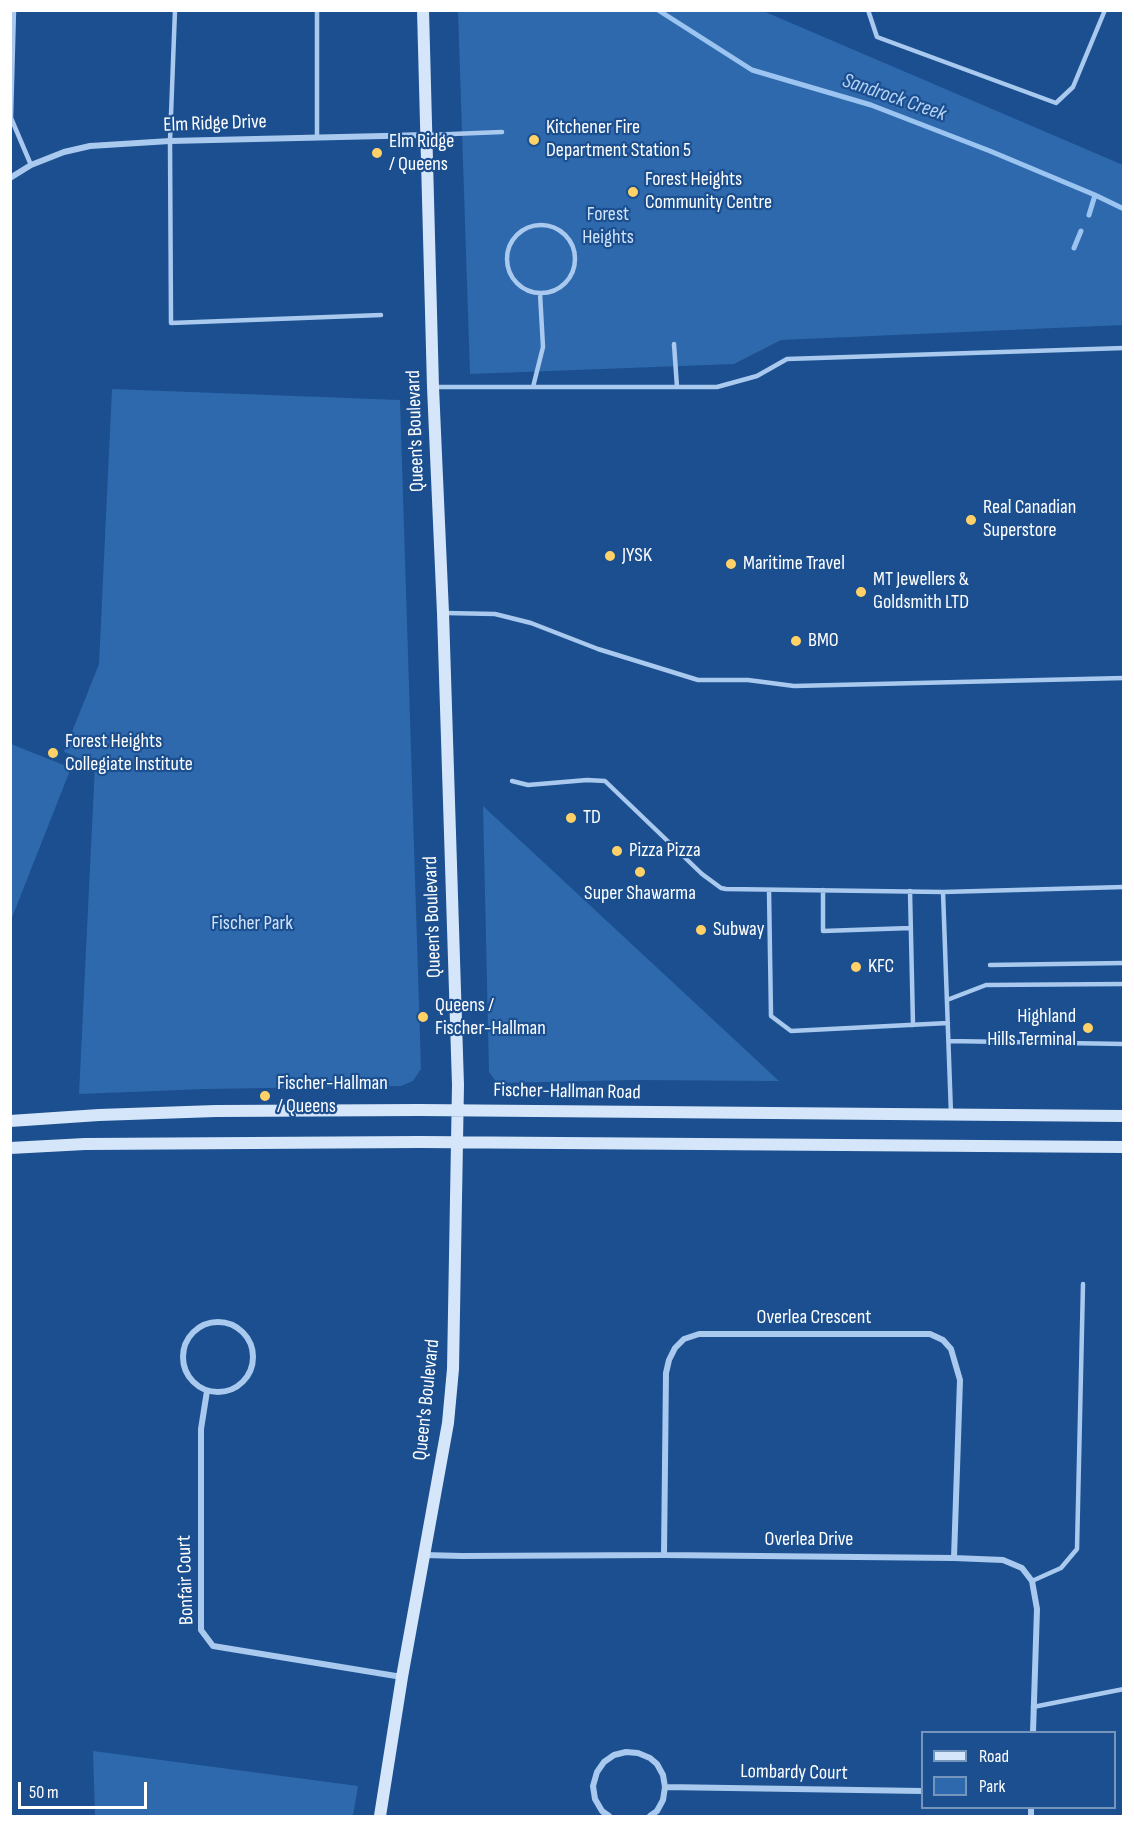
<!DOCTYPE html>
<html>
<head>
<meta charset="utf-8">
<style>
  body { margin:0 }
  #map { position:relative; width:1134px; height:1827px; overflow:hidden; background:#1b4f8f; font-family:"Sofia Sans Condensed",sans-serif }
  canvas { display:block }
  .frame { position:absolute; inset:0; border:12px solid #fff; pointer-events:none }
  .legend { position:absolute; left:921px; top:1731px; width:195px; height:78px; box-sizing:border-box; background:#1b4f8f; border:2px solid #7695bc; margin:0; padding:8px 10px; list-style:none; font-size:18px; color:#fff }
  .legend li { display:flex; align-items:center; gap:12px; height:30px }
  .legend b { width:30px; border:2px solid #7695bc }
  .scale { position:absolute; left:18px; top:1782px; width:129px; height:27px; box-sizing:border-box; border:3px solid #fff; border-top:0; padding-left:8px; font-size:18px; line-height:21px; white-space:nowrap; color:#fff; -webkit-text-stroke:4px #1b4f8f; paint-order:stroke }
</style>
</head>
<body>
<div id="map">
<canvas width="1134" height="1827"></canvas>
<div class="frame"></div>
<ul class="legend">
<li><b style="height:8px;background:#d6e6fa"></b>Road</li>
<li><b style="height:16px;background:#2e69ad"></b>Park</li>
</ul>
<div class="scale">50 m</div>
</div>
<script>
const ctx = document.querySelector('canvas').getContext('2d');
ctx.lineJoin = 'round';
function fill(path, color) {
  ctx.fillStyle = color;
  ctx.fill(path, 'evenodd');
}
function toPath(rows) {
  const path = new Path2D();
  for (const r of rows) {
    if (r.length === 3) {
      path.moveTo(r[0] + r[2], r[1]);
      path.arc(r[0], r[1], r[2], 0, 2 * Math.PI);
      continue;
    }
    path.moveTo(r[0], r[1]);
    for (let i = 2; i < r.length; i += 2) path.lineTo(r[i], r[i + 1]);
  }
  return path;
}
function stroke(path, color, width, dash) {
  ctx.strokeStyle = color;
  ctx.lineWidth = width;
  ctx.lineCap = dash ? 'butt' : 'round';
  ctx.setLineDash(dash || []);
  ctx.stroke(path);
}
function write(font, color, halo, rows, align = 'center') {
  ctx.font = font + ' "Sofia Sans Condensed",sans-serif';
  ctx.lineWidth = 4.5;
  ctx.setLineDash([]);
  ctx.textBaseline = 'middle';
  ctx.strokeStyle = halo;
  ctx.fillStyle = color;
  for (const [text, x, y, turn = 0] of rows) {
    ctx.save();
    ctx.translate(x, y);
    ctx.rotate((+turn || 0) * Math.PI / 180);
    ctx.textAlign = isNaN(turn) ? turn : align;
    if (halo) ctx.strokeText(text, 0, 0);
    ctx.fillText(text, 0, 0);
    ctx.restore();
  }
}
const green = toPath([
  [458,11,763,11,1123,165,1123,325,781,340,734,364,470,374],
  [112,389,400,400,421,1069,413,1081,401,1086,205,1089,79,1094,95,765,64,752,99,664],
  [11,744,71,768,11,920,10,919],
  [483,806,779,1081,635,1080,497,1083,489,1072],
  [93,1751,358,1786,353,1816,95,1816]
]);
const stream = toPath([
  [658,10,752,70,871,105,990,151,1095,195,1124,209],
  [1089,215,1095,195],
  [1074,248,1081,231]
]);
const lane = toPath([
  [14,10,11,118,31,165],
  [175,10,170,141,171,323,381,315],
  [868,10,877,37,1056,103,1073,87,1105,10],
  [427,135,502,132],
  [317,137,317,10],
  [541,259,34],
  [674,344,677,387],
  [436,387,717,387,757,376,787,359,1124,348],
  [533,387,543,347,540,293],
  [445,613,495,614,531,623,598,649,698,680,748,680,794,686,1124,678],
  [512,781,528,785,587,780,605,781,702,874,721,888,726,889,943,892,1124,887],
  [769,890,771,1016,791,1031,948,1023],
  [823,890,823,931,911,928],
  [910,891,913,1025],
  [943,892,951,1114],
  [990,965,1124,963],
  [947,1000,986,985,1124,984],
  [949,1041,1124,1044],
  [1032,1581,1061,1568,1077,1549,1083,1284],
  [1033,1707,1124,1689]
]);
const street = toPath([
  [10,178,31,165,64,152,90,146,170,141,426,135],
  [218,1357,35],
  [207,1391,201,1429,201,1630,213,1646,402,1677],
  [424,1555,462,1556,664,1555,954,1558,1003,1560,1022,1568,1032,1581,1037,1609,1033,1732],
  [664,1555,666,1373,669,1360,675,1348,684,1339,699,1334,930,1334,943,1340,951,1349,960,1380,954,1558],
  [665,1787,922,1791],
  [1031,1808,1031,1816],
  [609,1816,602,1811,595,1799,593,1786,597,1772,604,1762,614,1755,626,1752,638,1753,650,1758,657,1764,663,1775,665,1787,663,1800,657,1811,650,1816]
]);
const secondary = toPath([
  [10,1121,99,1115,216,1111,419,1110,1124,1116],
  [10,1148,85,1144,419,1142,1124,1147],
  [380,1816,402,1677,448,1423,453,1369,458,1085,443,613,433,387,423,10]
]);
const markers = [
  [534,140,6,"#ffd166"],
  [377,153,6,"#ffd166"],
  [633,192,6,"#ffd166"],
  [971,520,6,"#ffd166"],
  [610,556,6,"#ffd166"],
  [731,564,6,"#ffd166"],
  [861,592,6,"#ffd166"],
  [796,641,6,"#ffd166"],
  [53,753,6,"#ffd166"],
  [571,818,6,"#ffd166"],
  [617,851,6,"#ffd166"],
  [640,872,6,"#ffd166"],
  [701,930,6,"#ffd166"],
  [856,967,6,"#ffd166"],
  [423,1017,6,"#ffd166"],
  [1088,1028,6,"#ffd166"],
  [265,1096,6,"#ffd166"]
];
const streetNames = [
  ["Elm Ridge Drive",215,124,-2],
  ["Queen's Boulevard",416,431,-92],
  ["Queen's Boulevard",433,917,-92],
  ["Fischer-Hallman Road",567,1092,1],
  ["Overlea Crescent",814,1318],
  ["Queen's Boulevard",427,1400,-84],
  ["Overlea Drive",809,1540],
  ["Bonfair Court",186,1580,-92],
  ["Lombardy Court",794,1773,1]
];
const poiNames = [
  ["Kitchener Fire",546,128],
  ["Department Station 5",546,151],
  ["Elm Ridge",389,142],
  ["/ Queens",389,165],
  ["Forest Heights",645,180],
  ["Community Centre",645,203],
  ["Real Canadian",983,508],
  ["Superstore",983,531],
  ["JYSK",622,556],
  ["Maritime Travel",743,564],
  ["MT Jewellers &",873,580],
  ["Goldsmith LTD",873,603],
  ["BMO",808,641],
  ["Forest Heights",65,742],
  ["Collegiate Institute",65,765],
  ["TD",583,818],
  ["Pizza Pizza",629,851],
  ["Super Shawarma",640,894,"center"],
  ["Subway",713,930],
  ["KFC",868,967],
  ["Queens /",435,1006],
  ["Fischer-Hallman",435,1029],
  ["Highland",1076,1017,"right"],
  ["Hills Terminal",1076,1040,"right"],
  ["Fischer-Hallman",277,1084],
  ["/ Queens",277,1107]
];
const parkNames = [
  ["Forest",608,215],
  ["Heights",608,238],
  ["Fischer Park",252,924]
];
const waterNames = [
  ["Sandrock Creek",894,98,19]
];
fill(green, '#2e69ad');
stroke(stream, '#9cc4f0', 5);
stroke(lane, '#a9c9ee', 4.5);
stroke(street, '#a9c9ee', 6);
stroke(secondary, '#d6e6fa', 12);
for (const [x, y, r, color] of markers) {
  const dot = new Path2D();
  dot.arc(x, y, r, 0, 2 * Math.PI);
  ctx.fillStyle = color;
  ctx.fill(dot);
  stroke(dot, '#1b4f8f', 2);
}
write('20px', '#fff', '#1b4f8f', streetNames);
write('20px', '#fff', '#1b4f8f', poiNames, 'left');
write('20px', '#cfe3fa', '#1b4f8f', parkNames);
write('italic 21px', '#b5d3f5', '#1b4f8f', waterNames);
</script>
</body>
</html>
